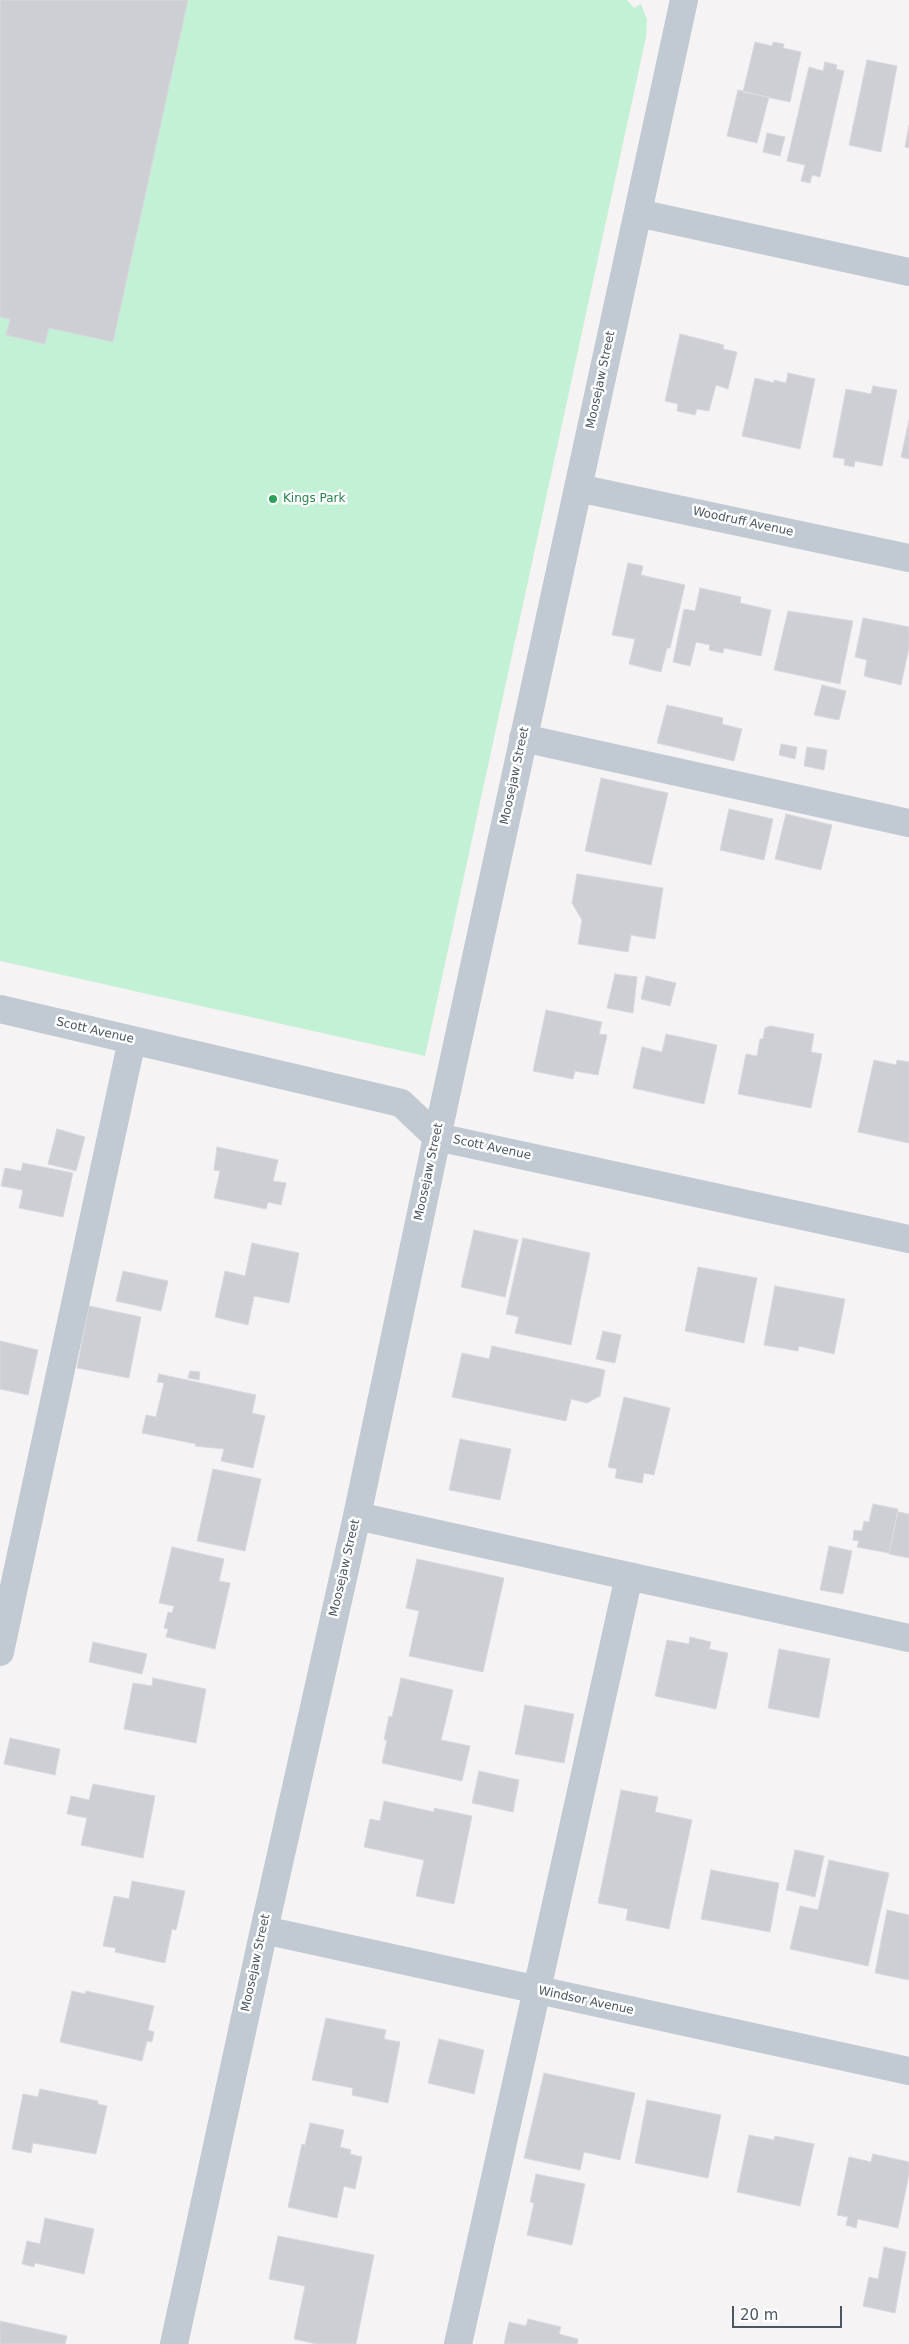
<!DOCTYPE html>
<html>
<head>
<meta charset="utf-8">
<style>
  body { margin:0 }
  #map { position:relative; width:909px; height:2344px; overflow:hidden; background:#f5f3f3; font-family:"DejaVu Sans",sans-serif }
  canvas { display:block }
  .scale { position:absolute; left:732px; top:2306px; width:110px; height:22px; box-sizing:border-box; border:2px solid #4a5661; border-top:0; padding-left:6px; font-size:15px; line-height:18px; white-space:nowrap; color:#4a5661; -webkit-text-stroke:4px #fff; paint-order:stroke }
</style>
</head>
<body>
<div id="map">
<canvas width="909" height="2344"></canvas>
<div class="scale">20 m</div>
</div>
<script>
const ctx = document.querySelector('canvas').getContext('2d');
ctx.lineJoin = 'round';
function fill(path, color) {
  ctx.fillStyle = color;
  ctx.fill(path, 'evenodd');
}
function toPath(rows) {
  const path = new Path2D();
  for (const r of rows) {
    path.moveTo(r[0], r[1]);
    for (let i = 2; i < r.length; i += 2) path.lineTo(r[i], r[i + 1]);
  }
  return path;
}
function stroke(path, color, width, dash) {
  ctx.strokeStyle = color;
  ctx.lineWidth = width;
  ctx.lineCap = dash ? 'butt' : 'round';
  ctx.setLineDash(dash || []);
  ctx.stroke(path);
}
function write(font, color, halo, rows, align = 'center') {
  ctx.font = font + ' "DejaVu Sans",sans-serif';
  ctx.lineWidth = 5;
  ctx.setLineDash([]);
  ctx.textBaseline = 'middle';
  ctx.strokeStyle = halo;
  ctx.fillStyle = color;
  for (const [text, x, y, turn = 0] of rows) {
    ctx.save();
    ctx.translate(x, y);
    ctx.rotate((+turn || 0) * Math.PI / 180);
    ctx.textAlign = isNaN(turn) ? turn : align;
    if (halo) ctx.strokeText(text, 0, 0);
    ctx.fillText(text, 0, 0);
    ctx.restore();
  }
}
const green = toPath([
  [0,0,627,0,634,8,641,4,647,20,646,37,425,1056,0,961]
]);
const building = toPath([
  [0,0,188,0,113,342,49,328,45,344,6,335,10,319,0,317,0,0],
  [755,42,772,46,773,42,784,44,783,48,801,52,790,102,743,92,755,42],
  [867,60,897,66,881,152,849,145,867,60],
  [825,62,837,65,836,69,844,71,820,177,812,175,810,183,801,181,805,165,787,161,809,67,823,71,825,62],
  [738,90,769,97,757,143,727,136,738,90],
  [909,125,909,148,905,147,909,125],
  [767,133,785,137,780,156,763,152,767,133],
  [680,334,724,345,723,349,737,352,728,389,716,385,709,411,697,409,695,415,677,411,678,404,665,401,680,334],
  [788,373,815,379,800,449,742,436,755,378,774,383,774,380,786,383,788,373],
  [873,386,897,390,882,466,855,461,854,467,844,465,845,459,833,457,846,389,871,394,873,386],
  [909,420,909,459,901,457,909,420],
  [628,563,643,566,641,575,685,585,670,648,667,648,661,672,629,664,635,639,612,635,628,563],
  [700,588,741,597,740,603,771,610,761,656,724,648,723,653,709,650,710,645,696,642,690,666,673,662,684,609,695,611,700,588],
  [788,611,853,621,840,684,774,670,788,611],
  [863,618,909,627,909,647,901,685,864,676,867,660,855,657,863,618],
  [822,685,846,691,839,720,814,715,822,685],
  [667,705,723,718,722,724,742,729,734,761,657,743,667,705],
  [781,744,797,747,795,759,779,755,781,744],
  [807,747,827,750,824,770,804,766,807,747],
  [601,778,668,793,651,865,585,851,601,778],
  [729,809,773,819,764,860,720,850,729,809],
  [786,814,832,825,821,870,775,859,786,814],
  [577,874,663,888,655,939,631,935,628,952,578,944,582,920,572,903,577,874],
  [615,974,637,977,633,1013,607,1008,615,974],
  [646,976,676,983,670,1006,641,999,646,976],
  [546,1010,602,1022,599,1034,607,1035,598,1075,575,1071,573,1079,533,1071,546,1010],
  [770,1026,814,1034,811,1052,822,1054,811,1108,738,1094,746,1054,757,1056,760,1039,763,1039,765,1028,770,1026],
  [666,1034,717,1045,704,1104,633,1088,642,1047,662,1052,666,1034],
  [874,1060,896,1065,897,1060,909,1062,909,1143,858,1132,874,1060],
  [57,1129,85,1137,76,1171,48,1164,57,1129],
  [217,1147,278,1160,273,1181,286,1183,281,1205,268,1202,266,1209,214,1198,220,1171,214,1170,217,1147],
  [23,1163,73,1173,63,1217,19,1208,23,1190,1,1186,5,1168,21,1171,23,1163],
  [474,1230,518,1240,505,1297,461,1287,474,1230],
  [523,1238,590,1253,571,1345,515,1333,519,1317,506,1314,523,1238],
  [252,1243,299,1253,289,1303,254,1296,248,1325,215,1317,225,1271,245,1276,252,1243],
  [698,1267,757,1278,744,1343,685,1331,698,1267],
  [123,1271,168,1281,161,1311,116,1301,123,1271],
  [775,1286,845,1299,834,1354,799,1346,798,1351,764,1345,775,1286],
  [89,1306,141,1317,129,1378,77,1368,89,1306],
  [603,1331,621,1335,615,1363,596,1359,603,1331],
  [0,1341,38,1350,28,1395,0,1389,0,1341],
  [492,1346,605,1370,600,1396,587,1403,571,1399,566,1421,452,1397,462,1353,489,1359,492,1346],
  [190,1371,200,1372,199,1380,188,1378,190,1371],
  [159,1374,256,1395,252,1413,265,1416,253,1468,221,1461,224,1449,195,1446,196,1444,142,1433,146,1415,156,1417,164,1383,157,1382,159,1374],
  [624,1397,670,1408,654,1475,644,1473,642,1483,615,1478,617,1469,608,1467,624,1397],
  [460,1439,511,1449,500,1500,449,1490,460,1439],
  [213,1469,261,1479,245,1551,197,1541,213,1469],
  [873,1504,898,1509,889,1553,857,1547,859,1541,853,1540,854,1530,862,1531,864,1521,869,1522,873,1504],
  [898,1512,909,1514,909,1558,889,1554,898,1512],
  [829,1546,852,1551,843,1594,820,1590,829,1546],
  [172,1547,224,1559,219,1581,230,1583,215,1649,166,1637,168,1629,164,1628,168,1612,172,1613,174,1606,159,1603,172,1547],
  [417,1559,504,1578,483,1672,409,1656,419,1611,406,1608,417,1559],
  [690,1637,711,1642,709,1649,728,1653,716,1709,655,1696,667,1640,689,1644,690,1637],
  [93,1642,147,1654,142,1674,89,1662,93,1642],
  [779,1649,830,1659,819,1718,768,1708,779,1649],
  [153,1678,206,1689,196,1743,124,1729,133,1683,152,1686,153,1678],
  [401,1678,453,1690,441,1740,470,1746,462,1781,382,1763,387,1740,384,1740,389,1716,392,1717,401,1678],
  [525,1705,574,1714,564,1763,515,1754,525,1705],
  [10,1738,60,1749,55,1775,4,1764,10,1738],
  [479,1771,519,1780,513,1812,472,1803,479,1771],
  [93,1784,155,1796,143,1858,81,1845,87,1818,67,1814,71,1796,89,1800,93,1784],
  [621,1790,658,1797,655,1812,692,1820,669,1929,626,1920,628,1909,598,1903,621,1790],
  [384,1801,434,1812,434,1808,472,1816,454,1904,416,1896,424,1860,364,1847,370,1819,380,1821,384,1801],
  [795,1850,824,1856,815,1897,786,1890,795,1850],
  [829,1860,889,1873,868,1966,790,1949,800,1906,818,1910,829,1860],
  [711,1870,779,1883,770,1932,701,1919,711,1870],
  [132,1881,185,1891,176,1930,172,1929,165,1963,115,1952,116,1948,103,1946,114,1896,129,1899,132,1881],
  [887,1910,909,1915,909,1980,875,1973,887,1910],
  [72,1991,85,1994,86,1991,154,2006,148,2030,154,2032,152,2042,147,2041,142,2061,60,2042,72,1991],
  [326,2018,386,2030,384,2039,400,2042,388,2103,352,2095,353,2088,312,2080,326,2018],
  [439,2039,484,2050,474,2094,428,2083,439,2039],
  [544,2073,635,2093,620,2160,584,2152,580,2170,524,2158,544,2073],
  [40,2089,98,2101,98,2104,107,2106,96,2154,33,2143,31,2153,12,2149,23,2094,38,2097,40,2089],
  [647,2100,721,2115,708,2178,635,2163,647,2100],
  [310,2123,344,2130,340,2147,351,2150,350,2154,362,2157,355,2189,344,2186,337,2218,288,2207,302,2144,305,2145,310,2123],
  [749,2135,774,2140,775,2136,814,2144,800,2206,737,2192,749,2135],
  [873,2154,909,2162,909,2174,898,2228,858,2219,856,2228,846,2225,848,2217,837,2215,849,2157,871,2162,873,2154],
  [536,2174,585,2184,572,2245,527,2235,534,2203,530,2202,536,2174],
  [45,2218,94,2229,84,2274,35,2263,34,2267,22,2264,27,2241,40,2244,45,2218],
  [278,2236,374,2255,356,2344,317,2344,294,2339,305,2286,269,2279,278,2236],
  [884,2247,906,2252,895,2313,863,2306,869,2277,878,2279,884,2247],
  [528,2319,561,2327,559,2334,578,2339,577,2344,504,2344,509,2322,526,2326,528,2319],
  [0,2321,67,2336,65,2344,0,2344,0,2321]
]);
const minor = toPath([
  [638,213,909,272],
  [578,488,909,558],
  [523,738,909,823],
  [0,1009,401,1103,437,1137,909,1239],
  [357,1516,909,1638],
  [0,1652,132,1040],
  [264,1930,909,2071],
  [174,2344,264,1930,357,1516,437,1137,684,0],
  [458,2344,629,1576]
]);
const markers = [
  [273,499,5,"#2e9e5b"]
];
const streetNames = [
  ["Moosejaw Street",601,380,-78],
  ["Woodruff Avenue",743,522,12],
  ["Moosejaw Street",515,776,-78],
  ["Scott Avenue",95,1031,13],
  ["Scott Avenue",492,1148,12],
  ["Moosejaw Street",429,1172,-78],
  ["Moosejaw Street",345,1568,-77],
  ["Moosejaw Street",256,1963,-78],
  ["Windsor Avenue",586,2001,12]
];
const leisureNames = [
  ["Kings Park",283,499]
];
fill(green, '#c3f1d5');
fill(building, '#cdcfd5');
stroke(building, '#d7d9de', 1);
stroke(minor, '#c1cad2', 28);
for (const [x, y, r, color] of markers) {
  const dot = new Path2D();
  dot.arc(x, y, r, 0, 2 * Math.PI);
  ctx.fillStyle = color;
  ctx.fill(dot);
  stroke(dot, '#fff', 2);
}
write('12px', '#4a5661', '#fff', streetNames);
write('12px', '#27864d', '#fff', leisureNames, 'left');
</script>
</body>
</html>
